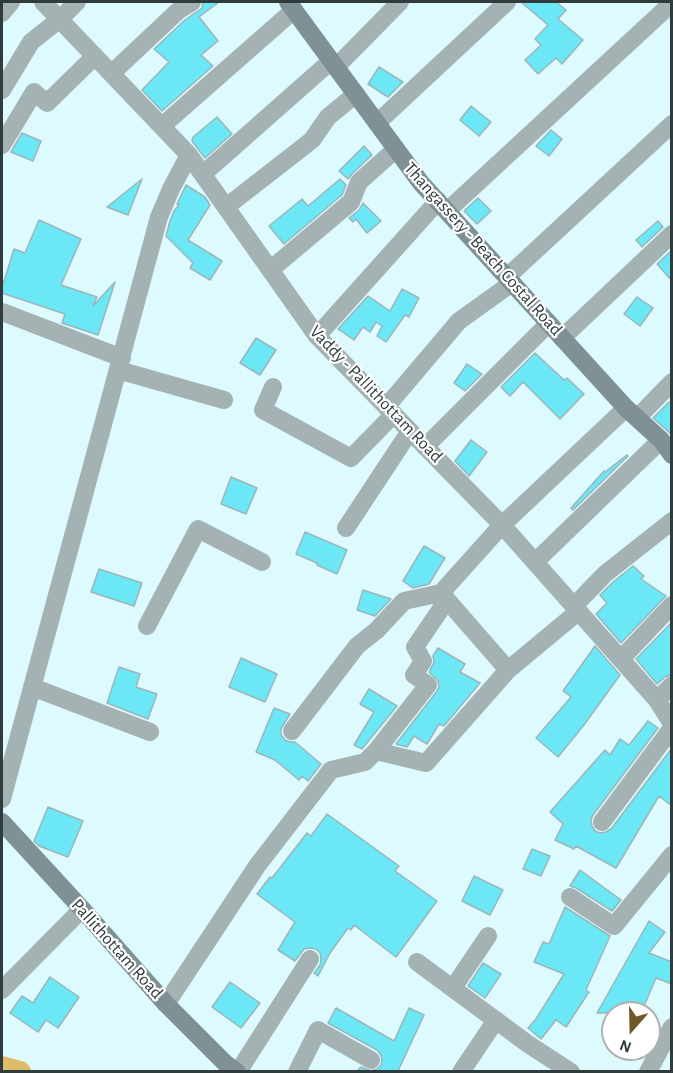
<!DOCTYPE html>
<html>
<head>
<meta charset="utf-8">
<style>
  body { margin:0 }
  #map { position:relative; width:673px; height:1073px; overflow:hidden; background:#ddfbff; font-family:"Alegreya Sans",sans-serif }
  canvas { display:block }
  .frame { position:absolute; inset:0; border:3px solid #303b3d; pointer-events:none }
  .north { position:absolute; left:601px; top:1001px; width:60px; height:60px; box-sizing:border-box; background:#fff; border:2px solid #acb1b1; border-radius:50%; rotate:200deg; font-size:16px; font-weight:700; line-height:24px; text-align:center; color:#303b3d }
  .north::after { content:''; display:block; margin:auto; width:21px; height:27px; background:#6e5928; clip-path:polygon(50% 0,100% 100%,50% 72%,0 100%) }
</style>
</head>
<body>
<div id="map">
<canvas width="673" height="1073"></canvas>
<div class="frame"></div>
<div class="north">N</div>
</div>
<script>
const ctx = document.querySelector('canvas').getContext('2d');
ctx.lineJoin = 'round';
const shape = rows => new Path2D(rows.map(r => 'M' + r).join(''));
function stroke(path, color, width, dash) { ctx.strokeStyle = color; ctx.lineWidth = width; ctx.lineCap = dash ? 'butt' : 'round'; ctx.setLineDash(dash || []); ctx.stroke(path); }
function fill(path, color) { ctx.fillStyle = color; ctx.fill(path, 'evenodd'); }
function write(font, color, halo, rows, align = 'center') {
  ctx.font = font + ' "Alegreya Sans",sans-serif'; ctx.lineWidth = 4.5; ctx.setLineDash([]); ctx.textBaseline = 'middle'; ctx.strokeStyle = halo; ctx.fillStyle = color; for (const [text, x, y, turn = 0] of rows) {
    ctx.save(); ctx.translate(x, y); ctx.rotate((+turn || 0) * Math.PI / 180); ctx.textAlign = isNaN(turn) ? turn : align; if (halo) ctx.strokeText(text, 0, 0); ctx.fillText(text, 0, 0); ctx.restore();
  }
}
stroke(shape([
  [2,1067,20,1072]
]), '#e1bc68', 22);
const building = shape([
  [203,2,219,2,199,17,218,41,201,55,213,66,162,111,142,90,169,62,154,49,186,19,198,11,202,8,203,2],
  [521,2,556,2,566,10,558,19,583,40,562,64,556,58,538,74,525,60,541,45,535,39,548,25,521,2],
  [379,67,403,82,388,97,368,84,379,67],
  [471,106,491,122,479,136,460,120,471,106],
  [217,117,232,134,205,158,192,141,193,137,217,117],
  [551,130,562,139,549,156,536,146,551,130],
  [22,133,41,141,33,161,11,152,22,133],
  [364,146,372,155,352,174,348,179,339,171,364,146],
  [142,179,128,215,107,207,142,179],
  [340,179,346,185,342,195,284,244,269,226,302,199,308,206,340,179],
  [186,185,205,197,210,205,188,240,222,261,210,280,190,268,193,263,166,236,170,221,174,211,179,205,177,204,186,185],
  [478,198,491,211,477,224,464,211,478,198],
  [363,203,381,221,367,233,356,219,353,222,349,218,359,210,363,203],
  [39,220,81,239,61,285,97,297,93,306,115,282,98,335,62,323,65,314,2,293,2,288,14,249,25,253,39,220],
  [658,221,663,227,642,247,636,240,658,221],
  [672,250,672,281,657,264,672,250],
  [402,289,419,298,409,317,405,315,386,342,377,336,382,326,376,322,370,332,363,327,354,340,338,329,368,296,390,311,402,289],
  [637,297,653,308,640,326,624,314,637,297],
  [256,338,276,350,260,375,240,363,256,338],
  [535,353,564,380,567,378,584,394,560,419,523,382,510,396,501,387,535,353],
  [467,364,482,374,465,391,454,383,467,364],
  [669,402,672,404,672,435,653,418,669,402],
  [471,440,487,452,469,476,455,461,471,440],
  [627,455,628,456,573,510,571,508,604,471,605,472,627,455],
  [231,477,257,488,246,514,221,504,231,477],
  [305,532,347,550,337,574,317,565,317,563,296,554,305,532],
  [424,546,445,558,429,584,413,588,403,581,424,546],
  [633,566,644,576,641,579,666,596,621,643,596,614,607,603,600,595,613,582,633,566],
  [99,569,142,583,134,606,91,592,99,569],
  [363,590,391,599,375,616,357,610,363,590],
  [672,622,672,674,665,677,657,684,636,659,672,622],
  [595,646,620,675,584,725,558,757,536,738,571,697,563,691,595,646],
  [438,648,465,664,460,672,480,683,444,726,439,724,427,744,414,736,407,747,396,744,437,691,439,687,438,681,429,672,434,662,433,656,438,648],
  [241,658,277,674,265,702,229,687,241,658],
  [119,667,140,674,136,687,157,694,148,719,107,703,119,667],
  [369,689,397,706,362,749,354,745,374,712,360,704,369,689],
  [274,708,290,714,281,729,281,735,285,740,290,742,295,742,321,764,308,781,302,776,299,780,275,760,256,752,274,708],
  [648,721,658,728,593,815,591,820,592,826,595,831,600,833,606,832,611,829,672,748,672,806,659,796,616,868,576,846,574,849,555,840,563,824,550,812,605,750,610,755,620,739,629,745,648,721],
  [48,807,83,821,68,857,39,846,34,841,48,807],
  [327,814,399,866,395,871,437,901,396,957,354,925,351,930,348,928,330,953,318,976,314,973,320,965,321,959,320,953,316,949,310,948,304,949,295,961,278,950,295,922,257,894,270,877,272,878,307,833,311,836,327,814],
  [532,849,550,856,541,876,523,869,532,849],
  [580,870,621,900,612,911,576,888,570,886,580,870],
  [474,876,503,890,490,915,462,901,474,876],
  [565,907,610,936,586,990,589,992,566,1027,556,1020,541,1039,528,1028,536,1019,564,974,534,962,543,942,549,944,565,907],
  [649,921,665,932,649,953,672,962,672,984,656,978,641,1013,597,1013,649,921],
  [483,963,501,974,485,998,468,986,483,963],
  [50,977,79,997,58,1028,46,1020,38,1032,10,1013,22,996,33,1003,50,977],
  [230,982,260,1003,241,1028,212,1007,230,982],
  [336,1008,394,1041,409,1008,424,1015,398,1071,357,1071,361,1067,371,1071,377,1069,381,1065,382,1060,381,1055,377,1050,328,1023,336,1008]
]);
fill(building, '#6ce7f6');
stroke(building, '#9ab6ba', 1.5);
stroke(shape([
  [43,2,189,155,317,336,502,525,657,700,672,724],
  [2,13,11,2],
  [336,67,400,2],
  [112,73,179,10,192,2],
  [2,90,31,42,60,19,77,2],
  [377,123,507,2],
  [162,126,294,10],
  [2,145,34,92,47,103,95,56],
  [203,174,331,61],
  [226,207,312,140,328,117,356,94],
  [447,211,672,3],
  [270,270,351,202,359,182,396,149],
  [507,277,672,124],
  [2,312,122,358],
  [317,336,438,201],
  [562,338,672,234],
  [118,370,224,400],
  [273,387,263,410,351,458,394,414],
  [386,407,459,321,512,283],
  [637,418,672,382],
  [425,447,549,323],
  [346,528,410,431],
  [535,562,661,440],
  [441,593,502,525,626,408],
  [574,606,605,574,672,521],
  [147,626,198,529,262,562],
  [621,659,672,605],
  [32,687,150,732],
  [657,700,672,685],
  [292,731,357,646,377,630,404,601,441,593,508,670],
  [376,751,428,685,414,675,423,661,415,647,447,600],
  [2,799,159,217,171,189,189,155],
  [602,822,672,728],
  [570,897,614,926,672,855],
  [417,962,528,1044,571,1072],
  [453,988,488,936],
  [2,990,82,909],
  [166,1004,257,866,331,770,365,762,376,751,426,763,508,670,579,611],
  [238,1072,310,959],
  [297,1072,318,1030,371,1060],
  [461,1072,496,1020],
  [648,1072,672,1027]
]), '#a5b2b3', 18);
stroke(shape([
  [288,2,421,183,626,408,661,440,672,455],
  [2,822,82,909,166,1004,226,1064,237,1072]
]), '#7f9194', 18);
write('18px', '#303b3d', '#fff', [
  ["Thangassery - Beach Costal Road",483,249,48],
  ["Vaddy - Pallithottam Road",376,394,46],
  ["Pallithottam Road",117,949,48]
]);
</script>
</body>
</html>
